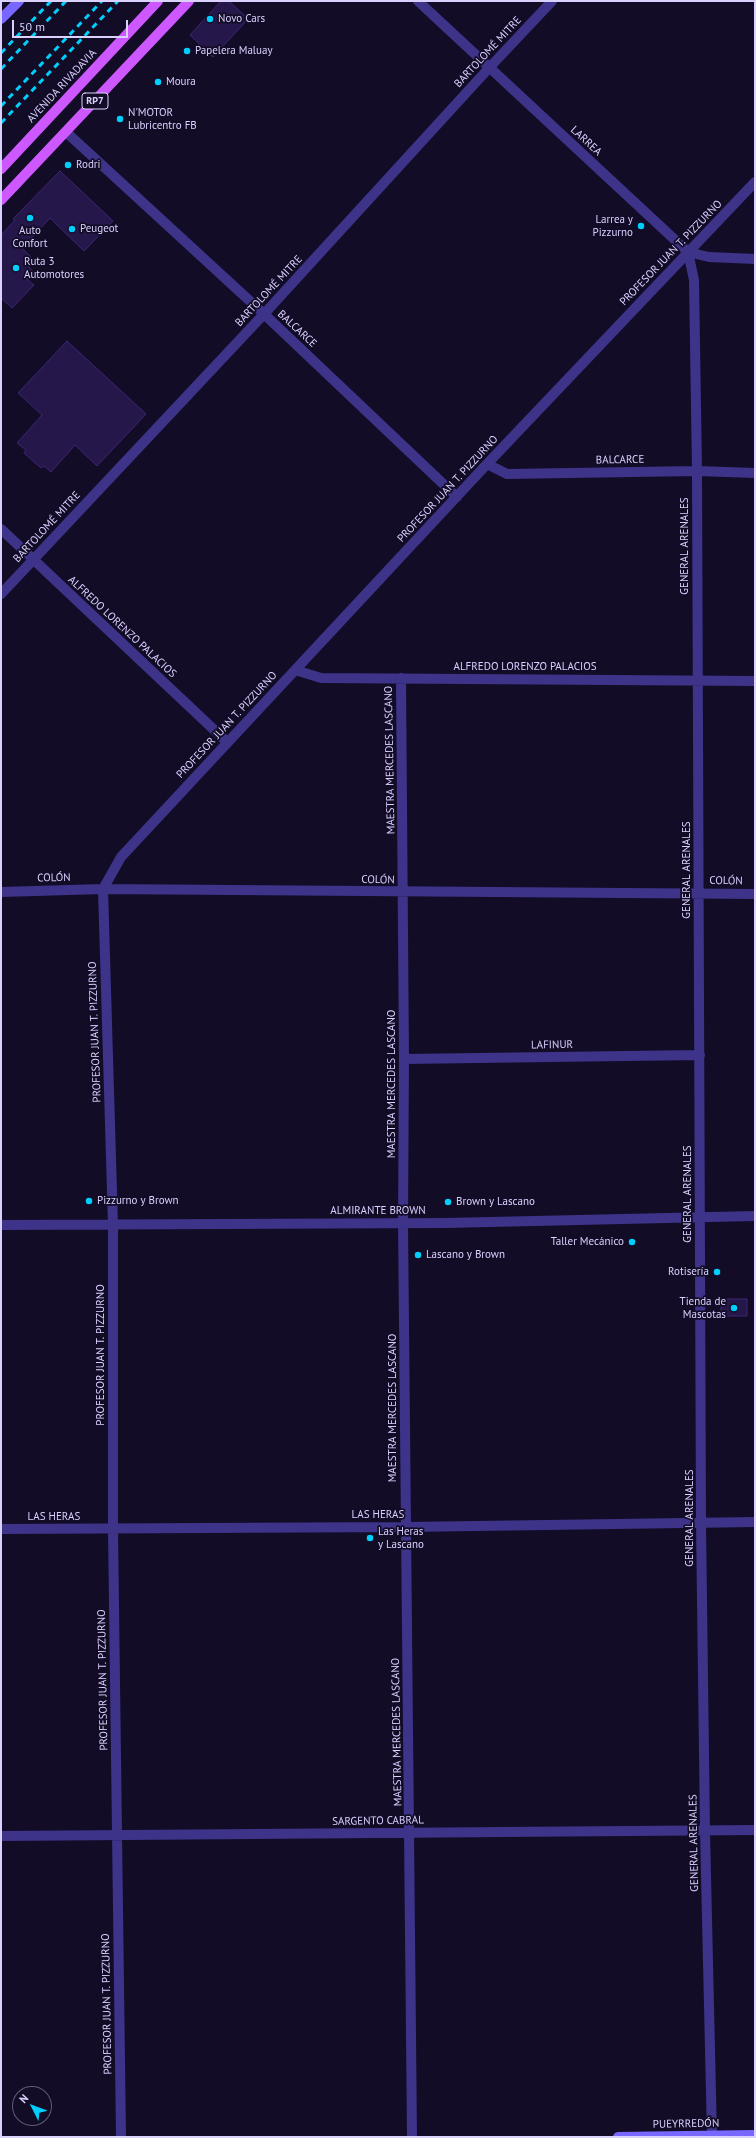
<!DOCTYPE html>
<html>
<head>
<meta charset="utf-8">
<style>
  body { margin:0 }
  #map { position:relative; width:756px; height:2138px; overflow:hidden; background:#130c26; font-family:"PT Sans",sans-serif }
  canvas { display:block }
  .frame { position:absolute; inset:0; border:2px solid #dad1ff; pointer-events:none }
  .north { position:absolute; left:12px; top:2086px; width:40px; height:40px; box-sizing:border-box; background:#130c26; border:1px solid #635b7d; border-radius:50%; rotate:312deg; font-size:11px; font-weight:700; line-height:16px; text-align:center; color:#dad1ff }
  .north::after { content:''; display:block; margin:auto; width:14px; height:18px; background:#00cefc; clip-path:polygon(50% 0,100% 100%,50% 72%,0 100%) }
  .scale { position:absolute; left:12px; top:20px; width:116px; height:18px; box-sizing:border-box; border:2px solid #dad1ff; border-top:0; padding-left:5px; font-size:12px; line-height:14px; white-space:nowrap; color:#dad1ff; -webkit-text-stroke:3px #130c26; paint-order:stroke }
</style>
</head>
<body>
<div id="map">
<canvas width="756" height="2138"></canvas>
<div class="frame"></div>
<div class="north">N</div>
<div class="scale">50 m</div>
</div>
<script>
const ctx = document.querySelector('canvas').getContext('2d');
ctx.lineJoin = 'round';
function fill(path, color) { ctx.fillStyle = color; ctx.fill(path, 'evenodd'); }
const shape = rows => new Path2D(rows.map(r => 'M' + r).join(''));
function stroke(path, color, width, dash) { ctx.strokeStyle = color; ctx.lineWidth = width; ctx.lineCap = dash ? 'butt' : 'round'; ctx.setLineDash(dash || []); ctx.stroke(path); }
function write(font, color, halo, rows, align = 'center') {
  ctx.font = font + ' "PT Sans",sans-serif'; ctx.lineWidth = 3.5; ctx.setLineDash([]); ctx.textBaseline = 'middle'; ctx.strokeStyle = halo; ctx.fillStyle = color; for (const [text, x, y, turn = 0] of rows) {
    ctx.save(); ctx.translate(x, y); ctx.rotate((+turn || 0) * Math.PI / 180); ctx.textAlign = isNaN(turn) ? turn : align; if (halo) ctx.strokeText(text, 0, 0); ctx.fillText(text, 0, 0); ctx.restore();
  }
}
const building = shape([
  [221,1,229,1,248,19,213,57,190,35,221,1],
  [60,171,113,221,84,251,50,218,22,248,32,258,26,264,34,272,27,279,34,285,12,308,1,298,1,235,15,220,13,219,60,171],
  [67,341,146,414,97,466,75,445,51,472,44,466,41,468,24,453,26,450,17,443,42,415,18,393,67,341],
  [721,1299,747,1299,747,1316,721,1316,721,1299]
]);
fill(building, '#251749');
stroke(building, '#3d2677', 1);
stroke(shape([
  [418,1,688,252,709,257,755,259],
  [66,132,264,314,457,497],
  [688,252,694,280,697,471,701,1523,705,1831,712,2137],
  [487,464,507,474,697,471,755,473],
  [1,529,227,742],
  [1,594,264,314,489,68,552,1],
  [295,670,321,678,755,681],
  [401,678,404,1059,403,1223,412,2137],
  [1,892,103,889,755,894],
  [404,1059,700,1055],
  [1,1225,446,1223,755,1216],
  [1,1529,406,1527,755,1522],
  [1,1836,755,1830],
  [121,2137,113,1529,113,1225,103,889,121,857,487,464,755,182]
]), '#3d3389', 10);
stroke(shape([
  [1,19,19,1],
  [618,2137,755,2135]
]), '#7868ff', 10);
stroke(shape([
  [1,169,158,1],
  [1,200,189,1]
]), '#ce58ff', 10);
stroke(shape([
  [1,53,51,1],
  [1,69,66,1],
  [1,106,102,1],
  [1,123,118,1]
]), '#00cefc', 3, [6, 5]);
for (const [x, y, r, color] of [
  [210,19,4,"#00cefc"],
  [187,51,4,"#00cefc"],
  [158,82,4,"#00cefc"],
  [120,119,4,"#00cefc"],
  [68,165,4,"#00cefc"],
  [30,218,4,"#00cefc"],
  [641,226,4,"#00cefc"],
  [72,229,4,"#00cefc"],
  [16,268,4,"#00cefc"],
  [89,1201,4,"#00cefc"],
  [448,1202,4,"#00cefc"],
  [632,1242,4,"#00cefc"],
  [418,1255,4,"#00cefc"],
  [717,1272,4,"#00cefc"],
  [734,1308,4,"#00cefc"],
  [370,1538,4,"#00cefc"]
]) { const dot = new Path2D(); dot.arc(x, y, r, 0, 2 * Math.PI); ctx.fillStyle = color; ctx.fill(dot); stroke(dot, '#130c26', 1.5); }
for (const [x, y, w] of [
  [95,101,26]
]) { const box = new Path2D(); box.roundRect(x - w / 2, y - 8, w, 16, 3); ctx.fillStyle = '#130c26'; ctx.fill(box); stroke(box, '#dad1ff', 1); }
write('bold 10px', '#dad1ff', null, [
  ["RP7",95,101]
]);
write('11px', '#dad1ff', '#130c26', [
  ["Novo Cars",218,19],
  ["Papelera Maluay",195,51],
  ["Moura",166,82],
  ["N'MOTOR",128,113],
  ["Lubricentro FB",128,126],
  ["Rodri",76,165],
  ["Larrea y",633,220,"right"],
  ["Pizzurno",633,233,"right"],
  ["Peugeot",80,229],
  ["Auto",30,231,"center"],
  ["Confort",30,244,"center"],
  ["Ruta 3",24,262],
  ["Automotores",24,275],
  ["Pizzurno y Brown",97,1201],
  ["Brown y Lascano",456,1202],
  ["Taller Mecánico",624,1242,"right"],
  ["Lascano y Brown",426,1255],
  ["Rotisería",709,1272,"right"],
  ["Tienda de",726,1302,"right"],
  ["Mascotas",726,1315,"right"],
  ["Las Heras",378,1532],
  ["y Lascano",378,1545]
], 'left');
write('11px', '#dad1ff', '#130c26', [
  ["BARTOLOMÉ MITRE",488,52,-47],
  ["AVENIDA RIVADAVIA",62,86,-47],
  ["LARREA",586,141,43],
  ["PROFESOR JUAN T. PIZZURNO",671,253,-46],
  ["BARTOLOMÉ MITRE",269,291,-47],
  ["BALCARCE",297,329,43],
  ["BALCARCE",620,460,-1],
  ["PROFESOR JUAN T. PIZZURNO",448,489,-47],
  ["BARTOLOMÉ MITRE",47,527,-47],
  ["GENERAL ARENALES",685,546,-90],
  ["ALFREDO LORENZO PALACIOS",122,627,43],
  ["ALFREDO LORENZO PALACIOS",525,667],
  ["PROFESOR JUAN T. PIZZURNO",227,725,-47],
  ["MAESTRA MERCEDES LASCANO",390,760,-91],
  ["GENERAL ARENALES",687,870,-90],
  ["COLÓN",54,878,-1],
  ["COLÓN",378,880,1],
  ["COLÓN",726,881,1],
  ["PROFESOR JUAN T. PIZZURNO",95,1032,-92],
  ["LAFINUR",552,1045,-1],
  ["MAESTRA MERCEDES LASCANO",392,1084,-90],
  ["GENERAL ARENALES",688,1194,-90],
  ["ALMIRANTE BROWN",378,1211],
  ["PROFESOR JUAN T. PIZZURNO",101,1355,-90],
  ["MAESTRA MERCEDES LASCANO",393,1408,-90],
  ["LAS HERAS",378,1515],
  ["LAS HERAS",54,1517],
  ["GENERAL ARENALES",690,1518,-90],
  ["PROFESOR JUAN T. PIZZURNO",103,1680,-91],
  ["MAESTRA MERCEDES LASCANO",397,1732,-91],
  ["SARGENTO CABRAL",378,1821,-1],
  ["GENERAL ARENALES",694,1843,-91],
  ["PROFESOR JUAN T. PIZZURNO",107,2004,-91],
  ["PUEYRREDÓN",686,2124,-1]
]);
</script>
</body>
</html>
